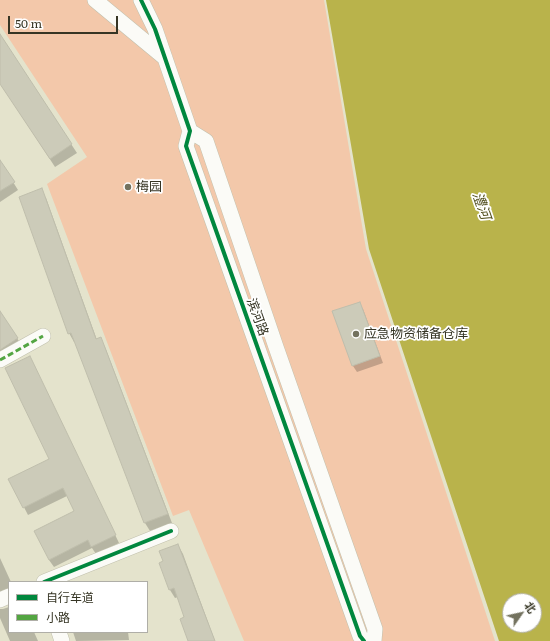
<!DOCTYPE html>
<html>
<head>
<meta charset="utf-8">
<style>
  body { margin:0 }
  #map { position:relative; width:550px; height:641px; overflow:hidden; background:#e4e3cc; font-family:Literata,"Noto Sans SC",serif }
  canvas { display:block }
  .legend { position:absolute; left:8px; top:581px; width:140px; height:52px; box-sizing:border-box; background:#fff; border:1px solid #afaea7; margin:0; padding:5px 7px; list-style:none; font-size:12px; color:#363524 }
  .legend li { display:flex; align-items:center; gap:8px; height:20px }
  .legend b { width:20px; border:1px solid #afaea7 }
  .north { position:absolute; left:502px; top:593px; width:40px; height:40px; box-sizing:border-box; background:#fff; border:1px solid #afaea7; border-radius:50%; rotate:56deg; font-size:11px; font-weight:700; line-height:16px; text-align:center; color:#363524 }
  .north::after { content:''; display:block; margin:auto; width:14px; height:18px; background:#73725f; clip-path:polygon(50% 0,100% 100%,50% 72%,0 100%) }
  .scale { position:absolute; left:8px; top:16px; width:110px; height:18px; box-sizing:border-box; border:2px solid #363524; border-top:0; padding-left:5px; font-size:12px; line-height:14px; white-space:nowrap; color:#363524; -webkit-text-stroke:3px #fff; paint-order:stroke }
</style>
</head>
<body>
<div id="map">
<canvas width="550" height="641"></canvas>
<ul class="legend">
<li><b style="height:5px;background:#00873e"></b>自行车道</li>
<li><b style="height:5px;background:#53a542"></b>小路</li>
</ul>
<div class="north">北</div>
<div class="scale">50 m</div>
</div>
<script>
const ctx = document.querySelector('canvas').getContext('2d');
ctx.lineJoin = 'round';
function fill(path, color) { ctx.fillStyle = color; ctx.fill(path, 'evenodd'); }
const shape = rows => new Path2D(rows.map(r => 'M' + r).join(''));
function stroke(path, color, width, dash) { ctx.strokeStyle = color; ctx.lineWidth = width; ctx.lineCap = dash ? 'butt' : 'round'; ctx.setLineDash(dash || []); ctx.stroke(path); }
function write(font, color, halo, rows, align = 'center') {
  ctx.font = font + ' Literata,"Noto Sans SC",serif'; ctx.lineWidth = 3.5; ctx.setLineDash([]); ctx.textBaseline = 'middle'; ctx.strokeStyle = halo; ctx.fillStyle = color; for (const [text, x, y, turn = 0] of rows) {
    ctx.save(); ctx.translate(x, y); ctx.rotate((+turn || 0) * Math.PI / 180); ctx.textAlign = isNaN(turn) ? turn : align; if (halo) ctx.strokeText(text, 0, 0); ctx.fillText(text, 0, 0); ctx.restore();
  }
}
fill(shape([
  [0,0,324,0,366,249,495,641,244,641,189,510,173,516,47,184,87,157,0,25]
]), '#f3c8aa');
fill(shape([
  [326,0,550,0,550,641,499,641,369,249],
  [510,601,534,601,534,625,510,625]
]), '#b9b34b');
fill(shape([
  [0,36,77,153,55,167,0,83],
  [0,161,18,190,0,202],
  [41,190,46,198,97,340,100,339,105,347,172,523,150,531,145,523,76,341,74,342,69,333],
  [359,303,363,309,383,363,357,372,353,366,334,312],
  [0,313,17,338,22,347,0,353],
  [30,357,119,543,96,554,92,548,54,567,49,560,75,512,67,496,28,515,10,480,50,459],
  [178,545,183,554,215,641,189,641,186,617,178,597,175,598,170,590,160,564,164,562],
  [0,558,11,582,9,582,9,592,0,595],
  [9,607,9,632,34,632,38,641,10,641,0,618,0,609,3,609],
  [73,632,128,632,129,640,76,641]
]), '#0003');
const building = shape([
  [0,34,72,144,50,159,0,84,0,34],
  [0,160,15,182,0,191,0,160],
  [42,188,96,339,101,337,168,514,144,523,71,333,68,334,19,197,42,188],
  [360,302,380,356,352,366,332,311,360,302],
  [0,311,18,338,0,350,0,311],
  [30,356,116,535,91,547,88,540,49,560,34,531,74,511,63,488,23,508,8,479,49,459,5,368,30,356],
  [178,544,215,641,188,641,180,619,184,617,174,588,169,590,159,563,163,561,159,551,178,544]
]);
fill(building, '#cccbb9');
stroke(building, '#bfbeac', 1);
const minor = shape([
  [95,0,165,58],
  [141,0,155,29,190,131,186,146,360,636,364,641],
  [190,131,206,141,276,347,375,629,374,641],
  [0,360,43,336],
  [44,582,171,531],
  [0,600,9,596],
  [59,632,62,641]
]);
stroke(minor, '#c1c0ad', 16);
stroke(minor, '#fbfbf7', 15);
stroke(shape([
  [0,360,43,336]
]), '#53a542', 3, [6, 3]);
stroke(shape([
  [141,0,155,29,190,131,186,146,360,636,364,641],
  [44,582,171,531]
]), '#00873e', 4);
for (const [x, y, r, color] of [
  [128,187,4,"#73725f"],
  [356,334,4,"#73725f"]
]) { const dot = new Path2D(); dot.arc(x, y, r, 0, 2 * Math.PI); ctx.fillStyle = color; ctx.fill(dot); stroke(dot, '#fff', 1.5); }
write('13px', '#363524', '#fff', [
  ["梅园",136,187],
  ["应急物资储备仓库",364,334]
], 'left');
write('13px', '#363524', '#fff', [
  ["滨河路",257,317,70]
]);
write('italic 14px', '#524f1e', '#fff', [
  ["澧河",481,206,71]
]);
</script>
</body>
</html>
